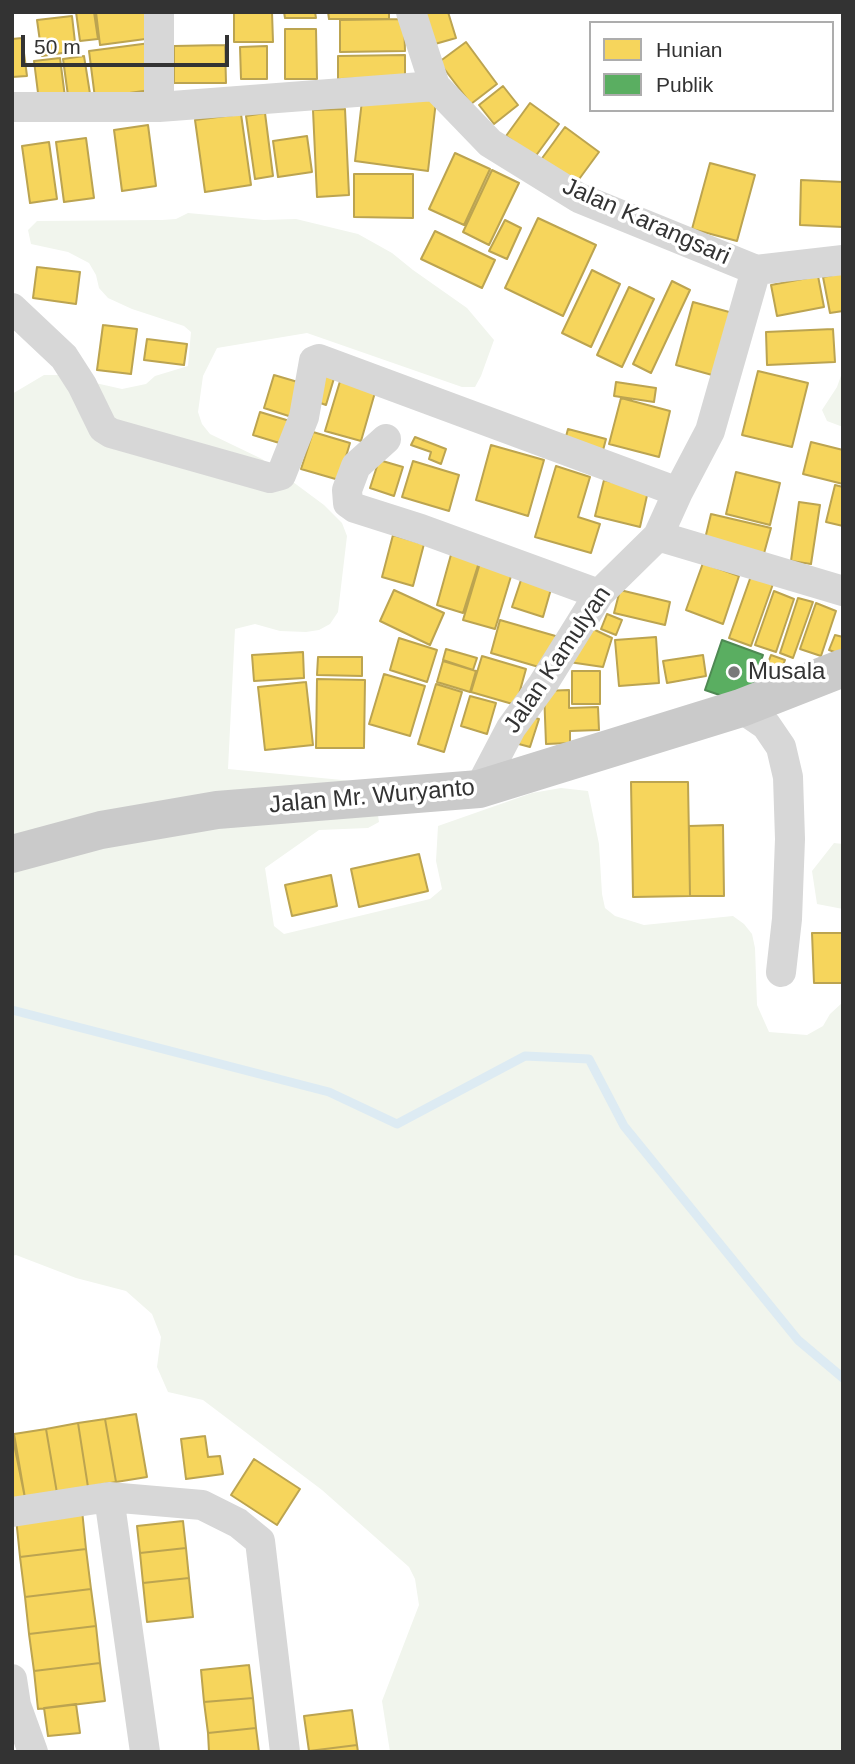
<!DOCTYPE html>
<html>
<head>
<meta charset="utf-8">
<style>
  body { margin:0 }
  #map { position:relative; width:855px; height:1764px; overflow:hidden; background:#fff; font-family:Helvetica,sans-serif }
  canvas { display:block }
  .frame { position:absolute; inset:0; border:14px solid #333; pointer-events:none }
  .legend { position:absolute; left:589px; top:21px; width:245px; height:91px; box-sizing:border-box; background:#fff; border:2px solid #adadad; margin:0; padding:9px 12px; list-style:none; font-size:21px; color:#333 }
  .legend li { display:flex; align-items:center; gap:14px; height:35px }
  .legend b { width:35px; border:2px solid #adadad }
  .scale { position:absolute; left:21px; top:35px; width:208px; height:32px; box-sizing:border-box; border:4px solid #333; border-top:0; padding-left:9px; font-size:21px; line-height:24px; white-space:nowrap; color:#333; -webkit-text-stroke:5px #fff; paint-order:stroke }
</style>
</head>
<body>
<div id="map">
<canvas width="855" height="1764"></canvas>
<div class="frame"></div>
<ul class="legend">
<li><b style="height:19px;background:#f6d55c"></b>Hunian</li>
<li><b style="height:19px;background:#5aae61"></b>Publik</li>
</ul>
<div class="scale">50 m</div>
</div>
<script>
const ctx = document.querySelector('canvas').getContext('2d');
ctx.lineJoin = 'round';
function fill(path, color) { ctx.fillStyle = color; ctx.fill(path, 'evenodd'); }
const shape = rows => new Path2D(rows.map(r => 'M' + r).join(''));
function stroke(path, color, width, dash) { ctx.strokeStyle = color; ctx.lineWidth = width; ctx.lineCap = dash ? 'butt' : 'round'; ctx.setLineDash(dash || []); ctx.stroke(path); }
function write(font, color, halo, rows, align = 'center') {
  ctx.font = font + ' Helvetica,sans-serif'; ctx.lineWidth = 7; ctx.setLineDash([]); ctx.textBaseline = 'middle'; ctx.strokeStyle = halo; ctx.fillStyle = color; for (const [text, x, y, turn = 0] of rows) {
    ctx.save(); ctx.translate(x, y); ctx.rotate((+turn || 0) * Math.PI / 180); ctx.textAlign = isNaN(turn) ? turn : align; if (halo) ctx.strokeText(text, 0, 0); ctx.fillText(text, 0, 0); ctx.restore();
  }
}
fill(shape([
  [188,213,264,220,296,219,358,234,392,253,413,270,467,308,494,340,481,376,475,387,462,387,307,333,217,348,203,376,198,412,202,424,210,434,262,459,324,505,342,523,347,536,338,612,330,624,319,630,306,632,280,631,255,624,235,629,228,769,373,783,379,822,368,828,319,830,265,868,274,926,284,934,430,899,442,889,436,861,438,826,532,793,561,788,588,791,599,844,602,894,605,908,615,916,644,925,733,916,744,924,752,934,755,948,757,1005,769,1032,807,1035,823,1026,830,1014,843,1002,843,1752,390,1752,382,1701,419,1605,415,1579,409,1567,322,1490,203,1400,168,1392,157,1367,161,1337,152,1314,126,1291,76,1278,16,1255,12,1256,12,394,44,375,60,375,122,389,146,384,155,376,188,366,191,332,184,326,132,309,108,298,99,288,96,275,89,263,68,252,31,244,28,230,37,221,162,220,176,219],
  [843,370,843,427,827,421,822,410,837,387],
  [834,843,843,844,843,909,817,904,812,871]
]), '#f1f5ed');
const homes = shape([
  [76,12,94,12,98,39,80,41,76,12],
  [96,12,152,12,153,38,100,45,96,12],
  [234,12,272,12,273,42,234,42,234,12],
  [284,12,315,12,316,18,285,18,284,12],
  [328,12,389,12,389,19,329,19,328,12],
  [425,12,448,12,456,38,435,44,425,12],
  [72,16,76,51,42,56,37,20,72,16],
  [404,19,405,51,340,52,340,20,404,19],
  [285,29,316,29,317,79,285,79,285,29],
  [22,38,27,76,12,77,12,39,22,38],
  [466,42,497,84,471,104,439,62,466,42],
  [150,43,157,89,95,98,89,51,150,43],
  [225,45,226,83,174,83,174,46,225,45],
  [267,46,267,79,241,79,240,47,267,46],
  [405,55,405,78,338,79,338,56,405,55],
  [84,56,91,100,69,103,63,59,84,56],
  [60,58,65,97,39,101,34,61,60,58],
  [503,86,518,105,494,124,479,105,503,86],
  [363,92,436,101,428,171,355,161,363,92],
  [530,103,559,124,535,157,506,136,530,103],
  [345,109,349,195,317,197,313,110,345,109],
  [265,113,273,176,255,179,246,116,265,113],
  [241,114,251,185,205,192,195,120,241,114],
  [148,125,156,186,122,191,114,130,148,125],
  [565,127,599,152,574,186,540,161,565,127],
  [307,136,312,172,278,177,273,141,307,136],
  [86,138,94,198,64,202,56,142,86,138],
  [49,142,57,199,30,203,22,146,49,142],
  [455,153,490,169,464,225,429,209,455,153],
  [710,163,755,175,737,241,692,229,710,163],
  [492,170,519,183,489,245,463,232,492,170],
  [354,174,413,174,413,218,354,217,354,174],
  [801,180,843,182,843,227,800,225,801,180],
  [538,218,596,245,563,316,505,288,538,218],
  [505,220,521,228,507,259,489,251,505,220],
  [435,231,495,260,482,288,421,259,435,231],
  [37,267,80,272,76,304,33,298,37,267],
  [592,270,620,284,591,347,562,333,592,270],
  [843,273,843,311,830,313,823,277,843,273],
  [818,276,824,307,777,316,771,285,818,276],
  [672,281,690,290,651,373,633,364,672,281],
  [629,287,654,299,622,367,597,355,629,287],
  [693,302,740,315,723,378,676,365,693,302],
  [103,325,137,329,131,374,97,370,103,325],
  [833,329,835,362,767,365,766,332,833,329],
  [147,339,187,344,184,365,144,360,147,339],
  [320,371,335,375,326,405,312,400,320,371],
  [758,371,808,383,792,447,742,435,758,371],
  [274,375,308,385,298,419,264,408,274,375],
  [341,378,376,389,361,441,325,431,341,378],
  [616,382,656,388,654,402,614,396,616,382],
  [621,398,670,411,659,457,609,444,621,398],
  [260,412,293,422,286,445,253,435,260,412],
  [568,429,606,439,602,454,564,444,568,429],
  [313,432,350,443,339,480,301,469,313,432],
  [415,437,446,449,441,464,429,459,431,452,411,445,415,437],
  [811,442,843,450,843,484,803,474,811,442],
  [491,445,544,460,528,516,476,500,491,445],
  [379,460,403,467,394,496,370,488,379,460],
  [413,461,459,475,449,511,402,497,413,461],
  [556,466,590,477,578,517,600,524,591,553,535,537,556,466],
  [736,472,780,483,770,525,726,514,736,472],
  [604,480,648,491,640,527,595,516,604,480],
  [835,485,843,487,843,526,826,522,835,485],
  [799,502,820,505,811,564,791,561,799,502],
  [711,514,771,528,763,557,704,543,711,514],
  [393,535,424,544,413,586,382,577,393,535],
  [452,551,480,559,463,613,437,605,452,551],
  [480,563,512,573,495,629,463,620,480,563],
  [703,563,739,576,723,624,686,610,703,563],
  [751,576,773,584,751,646,729,638,751,576],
  [521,580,551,589,543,617,512,607,521,580],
  [394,590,444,613,430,645,380,621,394,590],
  [620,590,670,602,665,625,614,613,620,590],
  [774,591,794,599,776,652,755,645,774,591],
  [798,598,813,602,793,658,780,653,798,598],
  [816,603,836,611,821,656,800,649,816,603],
  [607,614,622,620,616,635,601,629,607,614],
  [500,620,559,637,549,670,491,653,500,620],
  [593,629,612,638,603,667,569,662,593,629],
  [835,635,843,637,843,655,829,650,835,635],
  [656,637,659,683,619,686,615,640,656,637],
  [399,638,437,650,427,682,390,670,399,638],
  [446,649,477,658,473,670,443,660,446,649],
  [303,652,304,678,254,681,252,655,303,652],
  [703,655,706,676,667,683,663,661,703,655],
  [771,655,785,660,773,692,759,687,771,655],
  [482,656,526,669,516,705,471,692,482,656],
  [318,657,362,657,362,676,317,675,318,657],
  [443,661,476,671,470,692,437,682,443,661],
  [572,671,600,671,600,704,572,704,572,671],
  [384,674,425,686,410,736,369,724,384,674],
  [317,679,365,680,364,748,316,748,317,679],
  [306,682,313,745,265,750,258,687,306,682],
  [436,684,462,692,444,752,418,744,436,684],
  [569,690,569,708,598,707,599,730,570,731,570,743,546,744,544,691,569,690],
  [470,696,496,703,487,734,461,726,470,696],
  [523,715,539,719,530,747,515,743,523,715],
  [631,782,688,782,690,896,633,897,631,782],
  [723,825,724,896,690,896,689,826,723,825],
  [419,854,428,891,359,907,351,869,419,854],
  [331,875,337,906,292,916,285,885,331,875],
  [812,933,843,933,843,983,814,983,812,933],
  [136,1414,147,1477,116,1482,105,1419,136,1414],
  [105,1419,116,1482,88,1487,78,1423,105,1419],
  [78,1423,88,1487,57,1493,46,1429,78,1423],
  [46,1429,57,1493,25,1498,14,1434,46,1429],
  [12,1434,25,1498,12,1500,12,1434],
  [205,1436,208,1457,220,1456,223,1474,186,1479,181,1439,205,1436],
  [254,1459,300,1489,277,1525,231,1495,254,1459],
  [82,1510,86,1549,20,1557,16,1518,82,1510],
  [183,1521,186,1548,140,1553,137,1526,183,1521],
  [186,1548,189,1578,143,1583,140,1553,186,1548],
  [86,1549,91,1589,25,1597,20,1557,86,1549],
  [189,1578,193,1617,147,1622,143,1583,189,1578],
  [91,1589,96,1626,29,1634,25,1597,91,1589],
  [96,1626,100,1663,34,1671,29,1634,96,1626],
  [100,1663,105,1701,38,1709,34,1671,100,1663],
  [249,1665,253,1698,204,1702,201,1670,249,1665],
  [253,1698,256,1728,208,1733,204,1702,253,1698],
  [76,1704,80,1733,48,1736,44,1708,76,1704],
  [352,1710,357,1745,309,1751,304,1716,352,1710],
  [256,1728,259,1752,209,1752,208,1733,256,1728],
  [357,1745,358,1752,309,1752,309,1751,357,1745]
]);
fill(homes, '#f6d55c');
stroke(homes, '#bca450', 2);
const public = shape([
  [722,640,763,655,746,704,705,690,722,640]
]);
fill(public, '#5aae61');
stroke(public, '#4e8953', 2);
stroke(shape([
  [12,1010,329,1092,397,1124,525,1056,589,1059,624,1126,798,1340,843,1378]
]), '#ddebf3', 9);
stroke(shape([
  [411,12,435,86,490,143,579,198,756,270,843,260],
  [12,107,159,107,435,86],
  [159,107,159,12],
  [12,308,64,357,82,385,103,428,111,433,270,478,281,475,304,417,314,361,319,359,678,492],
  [386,439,356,466,347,490,348,503,355,508,421,529,599,594],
  [658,536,843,591],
  [741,708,766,725,781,747,788,777,790,839,787,919,781,972],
  [479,789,511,728,543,684,599,594,658,536,678,492,710,431,756,270],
  [109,1497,145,1752],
  [12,1512,109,1497,202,1505,238,1523,260,1541,285,1752],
  [12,1679,16,1705,33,1752]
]), '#d7d7d7', 30);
stroke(shape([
  [12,854,101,830,217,810,479,789,741,708,843,668]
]), '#cacaca', 38);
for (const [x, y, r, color] of [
  [734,672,7,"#7a7a7a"]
]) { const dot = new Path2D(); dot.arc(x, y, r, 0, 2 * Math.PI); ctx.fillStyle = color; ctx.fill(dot); stroke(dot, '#fff', 2.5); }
write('24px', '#333', '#fff', [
  ["Jalan Karangsari",646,222,24],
  ["Jalan Kamulyan",558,660,-56],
  ["Jalan Mr. Wuryanto",372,797,-5]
]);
write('24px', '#333', '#fff', [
  ["Musala",748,672]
], 'left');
</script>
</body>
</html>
